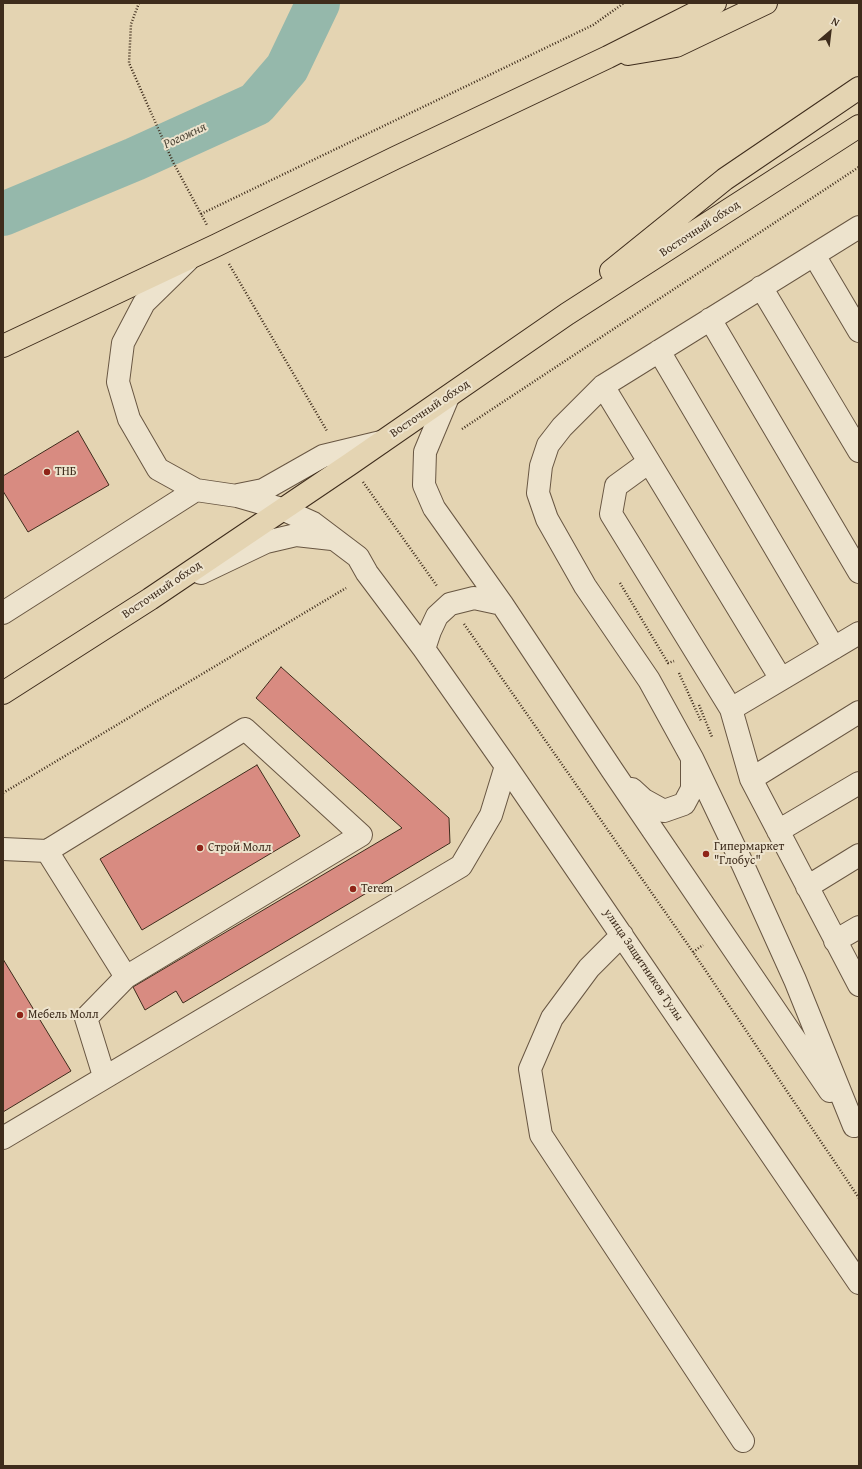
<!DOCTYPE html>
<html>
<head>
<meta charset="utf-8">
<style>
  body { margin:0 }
  #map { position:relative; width:862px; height:1469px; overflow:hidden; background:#e4d4b2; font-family:"Gentium Book Plus",serif }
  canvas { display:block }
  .frame { position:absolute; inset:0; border:4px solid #3e2c1c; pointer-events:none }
  .north { position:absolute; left:810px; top:12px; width:40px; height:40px; -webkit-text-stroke:3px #ede3cd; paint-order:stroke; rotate:28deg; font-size:11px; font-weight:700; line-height:16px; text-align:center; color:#3e2c1c }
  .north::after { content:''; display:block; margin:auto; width:14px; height:18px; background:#3e2c1c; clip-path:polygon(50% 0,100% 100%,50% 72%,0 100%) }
</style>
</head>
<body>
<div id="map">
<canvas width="862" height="1469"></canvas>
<div class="frame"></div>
<div class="north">N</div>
</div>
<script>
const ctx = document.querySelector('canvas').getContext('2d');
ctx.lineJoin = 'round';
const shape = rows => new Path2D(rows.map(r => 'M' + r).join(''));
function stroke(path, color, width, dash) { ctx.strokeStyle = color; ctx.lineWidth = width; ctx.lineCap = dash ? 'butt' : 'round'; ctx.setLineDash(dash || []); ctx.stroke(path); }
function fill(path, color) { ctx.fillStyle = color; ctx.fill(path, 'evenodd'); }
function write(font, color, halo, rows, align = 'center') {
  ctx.font = font + ' "Gentium Book Plus",serif'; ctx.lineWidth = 4; ctx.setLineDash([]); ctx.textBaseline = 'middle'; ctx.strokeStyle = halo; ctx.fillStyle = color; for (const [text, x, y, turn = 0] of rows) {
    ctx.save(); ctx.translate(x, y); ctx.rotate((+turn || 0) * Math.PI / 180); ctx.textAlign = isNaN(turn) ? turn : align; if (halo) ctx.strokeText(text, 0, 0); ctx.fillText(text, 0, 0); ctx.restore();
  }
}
stroke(shape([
  [3,214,135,159,256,104,287,68,318,3]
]), '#95b8ab', 44);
const building = shape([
  [78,431,109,485,28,532,3,491,3,476,78,431],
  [281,667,449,818,450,843,183,1003,176,991,145,1010,133,987,402,828,256,698,281,667],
  [257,765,300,836,142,930,100,859,257,765],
  [3,959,71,1071,3,1112,3,959]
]);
fill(building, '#d88b81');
stroke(building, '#3e2c1c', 1);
const minor = shape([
  [814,255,859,331],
  [187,261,144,303,123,343,118,382,129,419,158,469,196,490,237,496,282,509,313,523,358,557,367,573,424,649,506,766,859,1283],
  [761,287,859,451],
  [710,319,859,572],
  [659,351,834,648],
  [603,386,781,679],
  [448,397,425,452,424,485,434,508,502,604,612,770,830,1091],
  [649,462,616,486,611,514,731,709,751,779,859,985],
  [238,495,263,490,323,456,381,442],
  [201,573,266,542,296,535,332,539],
  [3,613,196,490],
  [424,649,430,631,437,616,450,604,474,598,502,604],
  [731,709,859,633],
  [751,779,859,712],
  [632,789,644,800,664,811,684,804,692,789,692,761],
  [778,831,859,783],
  [3,849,47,851,245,729,361,835,126,977,47,851],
  [807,887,859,855],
  [622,935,589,968,552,1018,530,1069,541,1135,743,1441],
  [835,941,859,927],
  [104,1076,86,1018,126,977],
  [854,1126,795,980,743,865,692,758,649,680,585,586,547,519,538,493,541,466,548,445,562,427,603,386,859,227],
  [3,1138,461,866,491,815,506,766]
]);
const major = shape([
  [628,54,676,46,766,3],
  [611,271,725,179,859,88],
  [3,346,217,245,395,158,608,57,715,3],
  [3,693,150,599,350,464,567,314,859,126]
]);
stroke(minor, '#685642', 24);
stroke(major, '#3e2c1c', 24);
stroke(shape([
  [139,3,131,24,129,63,173,162,207,225],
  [201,214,593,25,624,3],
  [229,264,327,431],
  [462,429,859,167],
  [363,482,437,586],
  [620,583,668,663,674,661],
  [464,624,693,952,859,1198],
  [679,673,701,721],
  [699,705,712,737],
  [3,793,346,588],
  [693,952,703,945]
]), '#3e2c1c', 2.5, [1, 2]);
stroke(minor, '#ede3cd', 22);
stroke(major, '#e4d4b2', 22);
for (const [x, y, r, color] of [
  [47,472,4,"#8f2418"],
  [200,848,4,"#8f2418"],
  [706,854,4,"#8f2418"],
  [353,889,4,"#8f2418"],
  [20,1015,4,"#8f2418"]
]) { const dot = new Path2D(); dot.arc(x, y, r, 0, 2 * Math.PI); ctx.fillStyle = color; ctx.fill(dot); stroke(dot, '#ede3cd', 1.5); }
write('12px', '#3e2c1c', '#ede3cd', [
  ["Восточный обход",700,229,-33],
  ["Восточный обход",430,409,-34],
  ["Восточный обход",162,590,-34],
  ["улица Защитников Тулы",643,965,56]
]);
write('12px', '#3e2c1c', '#ede3cd', [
  ["ТНБ",55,472],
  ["Гипермаркет",714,847],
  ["\"Глобус\"",714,861],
  ["Строй Молл",208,848],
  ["Terem",361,889],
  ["Мебель Молл",28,1015]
], 'left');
write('italic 13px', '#4f4839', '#ede3cd', [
  ["Рогожня",185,136,-25]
]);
</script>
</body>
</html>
